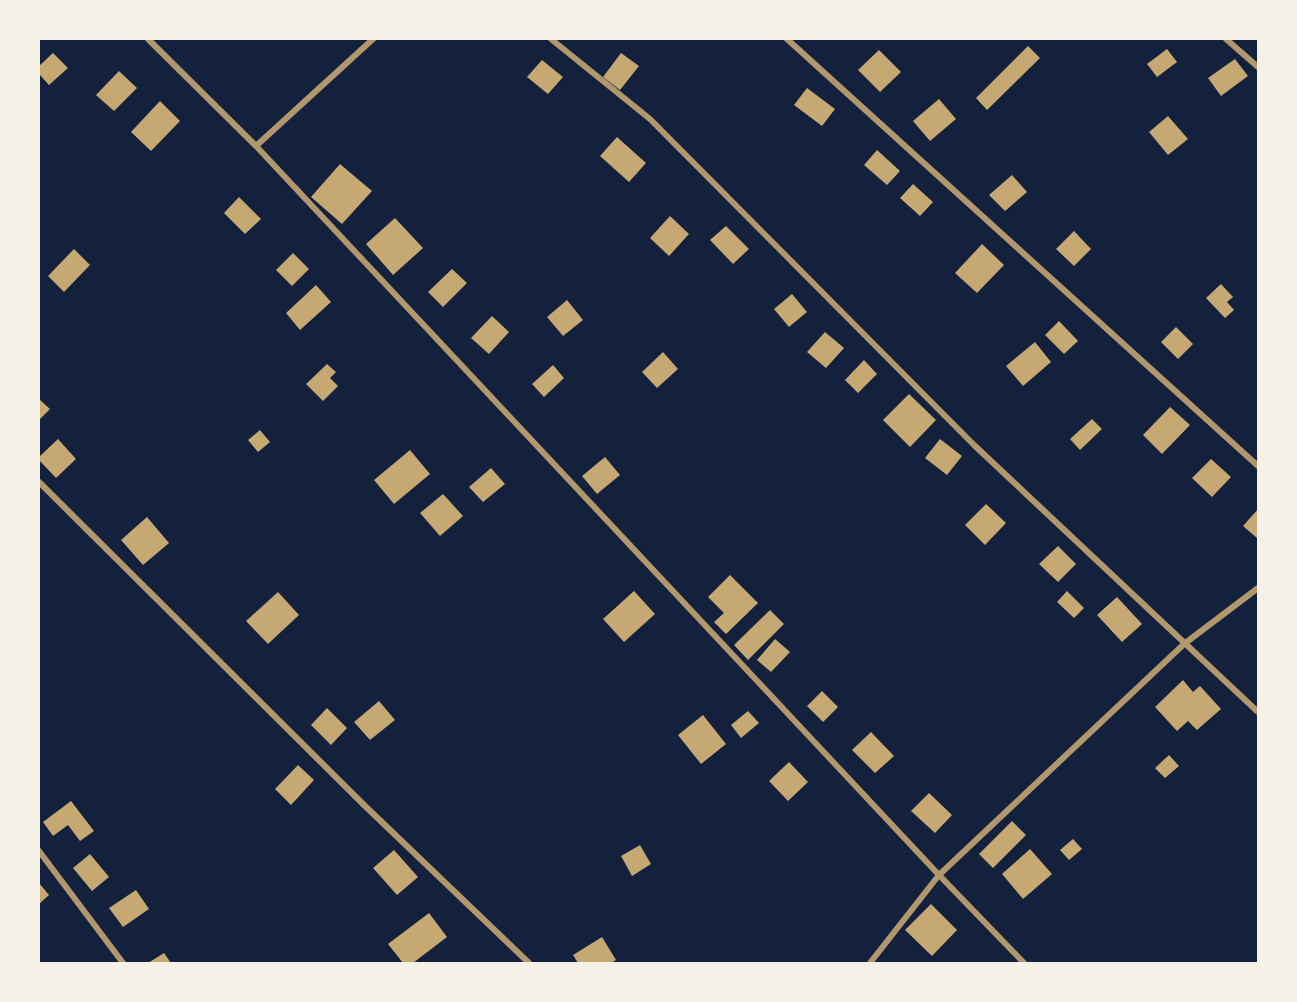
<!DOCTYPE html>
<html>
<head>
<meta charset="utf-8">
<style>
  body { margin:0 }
  #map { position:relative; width:1297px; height:1002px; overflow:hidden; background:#14213d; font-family:Arial,sans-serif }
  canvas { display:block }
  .frame { position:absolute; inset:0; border:40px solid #f6f1e7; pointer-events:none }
</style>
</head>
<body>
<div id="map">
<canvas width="1297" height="1002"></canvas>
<div class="frame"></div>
</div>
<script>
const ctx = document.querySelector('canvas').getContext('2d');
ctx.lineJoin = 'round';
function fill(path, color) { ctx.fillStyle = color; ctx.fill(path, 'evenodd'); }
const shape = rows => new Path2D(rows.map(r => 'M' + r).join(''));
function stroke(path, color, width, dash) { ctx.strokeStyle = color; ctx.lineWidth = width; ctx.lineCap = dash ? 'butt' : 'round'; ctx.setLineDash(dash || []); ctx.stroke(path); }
fill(shape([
  [1028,46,1040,58,987,110,976,98],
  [1167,49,1177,62,1157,77,1147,64],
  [879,50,901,72,880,92,858,70],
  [53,53,68,68,49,85,39,74,39,66],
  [621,53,639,66,620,90,603,77],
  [1235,59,1248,76,1221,96,1208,78],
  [542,60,563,77,548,94,527,77],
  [119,71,137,88,114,111,96,95],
  [807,88,835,109,822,126,794,105],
  [939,99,956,119,930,141,913,121],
  [160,101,180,121,151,151,131,132],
  [1168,116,1188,139,1168,155,1149,132],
  [617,137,646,163,629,182,600,156],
  [877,150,900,171,887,185,864,165],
  [340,164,372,191,342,224,311,197],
  [1012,175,1027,192,1005,211,989,195],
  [913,184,933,202,920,216,900,198],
  [239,197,261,219,245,234,224,213],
  [670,216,689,234,669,256,650,238],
  [395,218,423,248,393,275,366,244],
  [726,226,749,249,733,264,710,240],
  [1074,231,1091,249,1074,266,1056,249],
  [982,244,1004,265,977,293,955,273],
  [74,249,90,265,64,292,48,276],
  [293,253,309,269,292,286,276,270],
  [452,269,467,283,443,307,428,292],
  [1221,284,1233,297,1227,302,1234,310,1225,318,1206,298],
  [316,285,331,302,300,330,286,313],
  [792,294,807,312,789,327,774,309],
  [567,300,583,320,563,336,547,317],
  [492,316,509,332,489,354,471,338],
  [1059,321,1078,341,1064,354,1045,335],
  [1176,327,1193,344,1178,359,1161,342],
  [825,332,844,348,826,368,807,352],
  [1035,342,1051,362,1023,386,1006,366],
  [663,352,678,369,657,388,642,372],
  [864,360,877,374,858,393,845,380],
  [327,364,336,372,330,378,338,386,323,401,306,384],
  [553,365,564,378,544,397,532,384],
  [909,394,936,420,910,447,883,420],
  [39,399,50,409,39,420],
  [1170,407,1190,425,1162,454,1143,435],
  [1092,419,1102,429,1080,450,1070,439],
  [260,430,270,442,258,452,248,440],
  [58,439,76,459,56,478,39,460,39,457],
  [940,439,962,456,947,475,925,458],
  [410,450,430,474,394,504,374,480],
  [605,457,620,475,597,494,582,476],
  [1211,459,1231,477,1212,497,1192,478],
  [491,468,505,484,483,502,469,487],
  [443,494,463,516,440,536,420,513],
  [986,504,1006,523,985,545,965,525],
  [1258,509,1258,537,1257,538,1243,526],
  [147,517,169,543,143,565,121,540],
  [1058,546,1076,564,1058,582,1039,564],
  [730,575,758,603,726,634,714,622,724,613,708,597],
  [634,591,655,614,624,642,603,619],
  [1067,591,1084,608,1074,618,1057,602],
  [278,592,299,615,268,644,246,621],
  [1117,597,1142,624,1122,642,1097,615],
  [770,610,784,624,748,660,734,645],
  [775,639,790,652,771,672,757,660],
  [1183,680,1193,692,1200,686,1221,709,1197,730,1188,721,1177,731,1155,707],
  [822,691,838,707,823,722,807,706],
  [379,701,395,720,370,740,354,722],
  [327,708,347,728,331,745,311,725],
  [748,711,759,723,741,738,731,725],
  [703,715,726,744,701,764,678,735],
  [871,732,894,756,875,773,852,750],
  [1169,755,1179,766,1165,778,1155,768],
  [789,762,808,782,788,801,769,781],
  [298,765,314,780,291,805,275,789],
  [929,793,952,815,935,833,911,811],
  [71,801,94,831,80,841,68,825,53,836,43,822],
  [1012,821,1026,835,993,868,979,854],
  [1073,839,1082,849,1069,860,1060,850],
  [640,845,651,864,632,876,621,856],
  [1030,849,1052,874,1023,899,1002,874],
  [394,850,418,877,397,895,373,868],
  [90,854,109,877,92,891,73,868],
  [39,883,49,895,39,904],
  [136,890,149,909,123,927,109,908],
  [931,904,957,930,932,956,905,930],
  [429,913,447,937,413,963,403,963,388,944],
  [602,937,616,960,611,963,578,963,573,955],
  [164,953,171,963,148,963]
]), '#c6a872');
stroke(shape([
  [148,39,256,146,939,875,1024,963],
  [551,39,650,119,974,445,1258,712],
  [787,39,1258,466],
  [1226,39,1258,67],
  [256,146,373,39],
  [39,482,364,805,529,963],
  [39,851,123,963],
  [870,963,939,875,1184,644,1258,588]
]), '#b1986c', 6);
</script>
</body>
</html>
